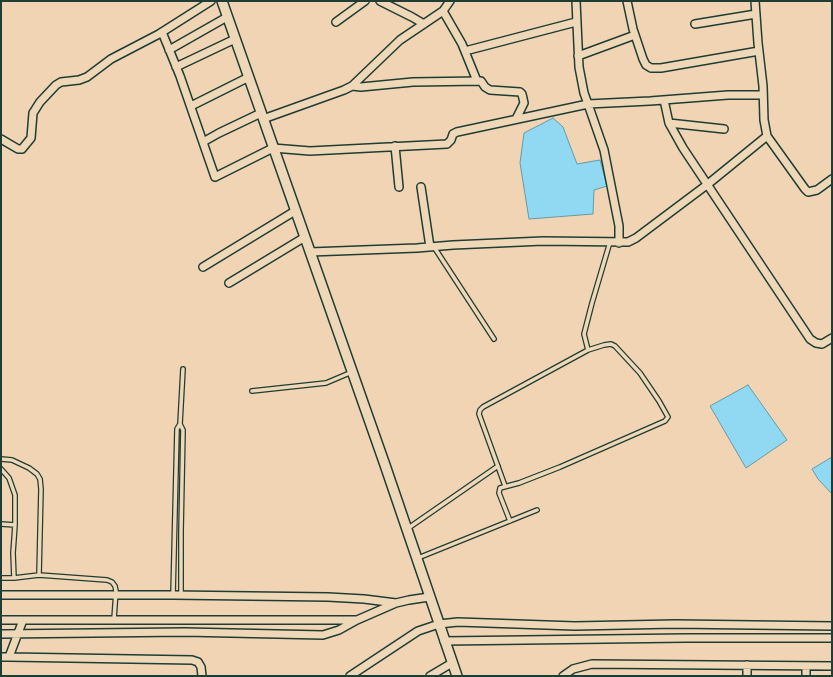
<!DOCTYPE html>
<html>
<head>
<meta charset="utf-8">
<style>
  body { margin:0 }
  #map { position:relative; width:833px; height:677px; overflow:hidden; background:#f0d4b3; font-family:Sriracha,sans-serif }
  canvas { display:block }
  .frame { position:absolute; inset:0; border:2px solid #1f3d34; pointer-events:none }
</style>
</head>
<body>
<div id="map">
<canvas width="833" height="677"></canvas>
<div class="frame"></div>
</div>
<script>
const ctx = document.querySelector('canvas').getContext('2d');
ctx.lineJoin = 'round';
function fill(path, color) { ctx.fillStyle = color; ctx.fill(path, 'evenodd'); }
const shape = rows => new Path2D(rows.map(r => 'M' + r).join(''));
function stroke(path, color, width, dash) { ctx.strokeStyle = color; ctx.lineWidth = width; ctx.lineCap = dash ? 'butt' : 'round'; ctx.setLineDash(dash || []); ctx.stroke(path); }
const water = shape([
  [553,118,563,127,577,164,600,160,607,186,594,190,593,214,529,219,520,163,524,133,553,118],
  [748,385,787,440,746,468,710,406,748,385],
  [832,457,832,494,818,479,812,469,832,457]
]);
fill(water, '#91d9f2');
stroke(water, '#639ba6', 1);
const lane = shape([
  [434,247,494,339],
  [252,391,326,383,352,372],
  [180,424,183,430,181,531,181,595],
  [1,459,12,460,29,468,37,474,40,479,41,489,39,575,107,580,112,582,115,586,116,591,114,619],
  [1,469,9,478,15,495,15,525,13,553,14,578,1,578],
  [505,486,479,414,480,410,483,407,588,350,584,334,592,303,610,242],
  [510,521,499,493,500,488,519,483,560,467,665,421,668,417,659,401,640,373,615,346,611,344,604,345,588,350],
  [1,524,15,525],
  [407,529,498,466],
  [418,558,537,510],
  [14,578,39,575],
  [173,595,177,429,180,424,183,369]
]);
const street = shape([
  [380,1,412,17,424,24],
  [627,1,633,29,643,59,646,65,651,68,661,68,759,51],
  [755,1,758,43,763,86,764,120,767,136,805,189,808,192,817,190,832,179],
  [443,11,462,44,477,81],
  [336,22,365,1],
  [695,24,756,14],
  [162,32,180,76,215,177,273,148,310,151,447,144,451,140,453,134,457,132,588,104,584,93,579,67,576,1],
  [169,50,227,17],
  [465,51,576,22],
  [578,56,635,35],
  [176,67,235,39],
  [352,86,361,87,413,82,481,81,485,87,490,90,520,92,522,94,524,103,516,119],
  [664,100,669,123,683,148,810,339,816,343,822,344,832,338],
  [191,106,249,77],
  [263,119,344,90,352,86,400,40,443,11,450,1],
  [669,123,724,129],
  [1,139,18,149,22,149,31,138,33,113,40,102,56,85,61,82,79,80,87,77,111,59,159,34,211,1],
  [203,142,219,133,261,113],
  [395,146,399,187],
  [421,187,430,247],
  [619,243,619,226,604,150,588,104,650,101,728,95,763,95],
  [310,252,417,248,453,245,543,241,628,242,636,238,708,184,767,136],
  [203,267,295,211],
  [229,283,305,237],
  [1,595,173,595,328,597,364,599,396,603],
  [1,620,355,620],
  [1,634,185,632,323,635,339,630,357,620,396,603,409,600,429,597],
  [444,641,686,638,832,638],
  [1,657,9,657,23,620],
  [9,657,192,660,198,662,201,667,202,676],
  [747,665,747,676],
  [350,676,418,631,439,624,458,622,575,626,675,624,832,626],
  [430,676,452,663],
  [563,676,573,669,592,664,832,666],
  [806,676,806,666]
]);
const secondary = shape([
  [222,1,385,465,457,676]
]);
stroke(lane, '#1f3d34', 6);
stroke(street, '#1f3d34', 10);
stroke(secondary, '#1f3d34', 12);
stroke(lane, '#efd8b7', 3.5);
stroke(street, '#efd8b7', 7);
stroke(secondary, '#efd8b7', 9);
</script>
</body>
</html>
